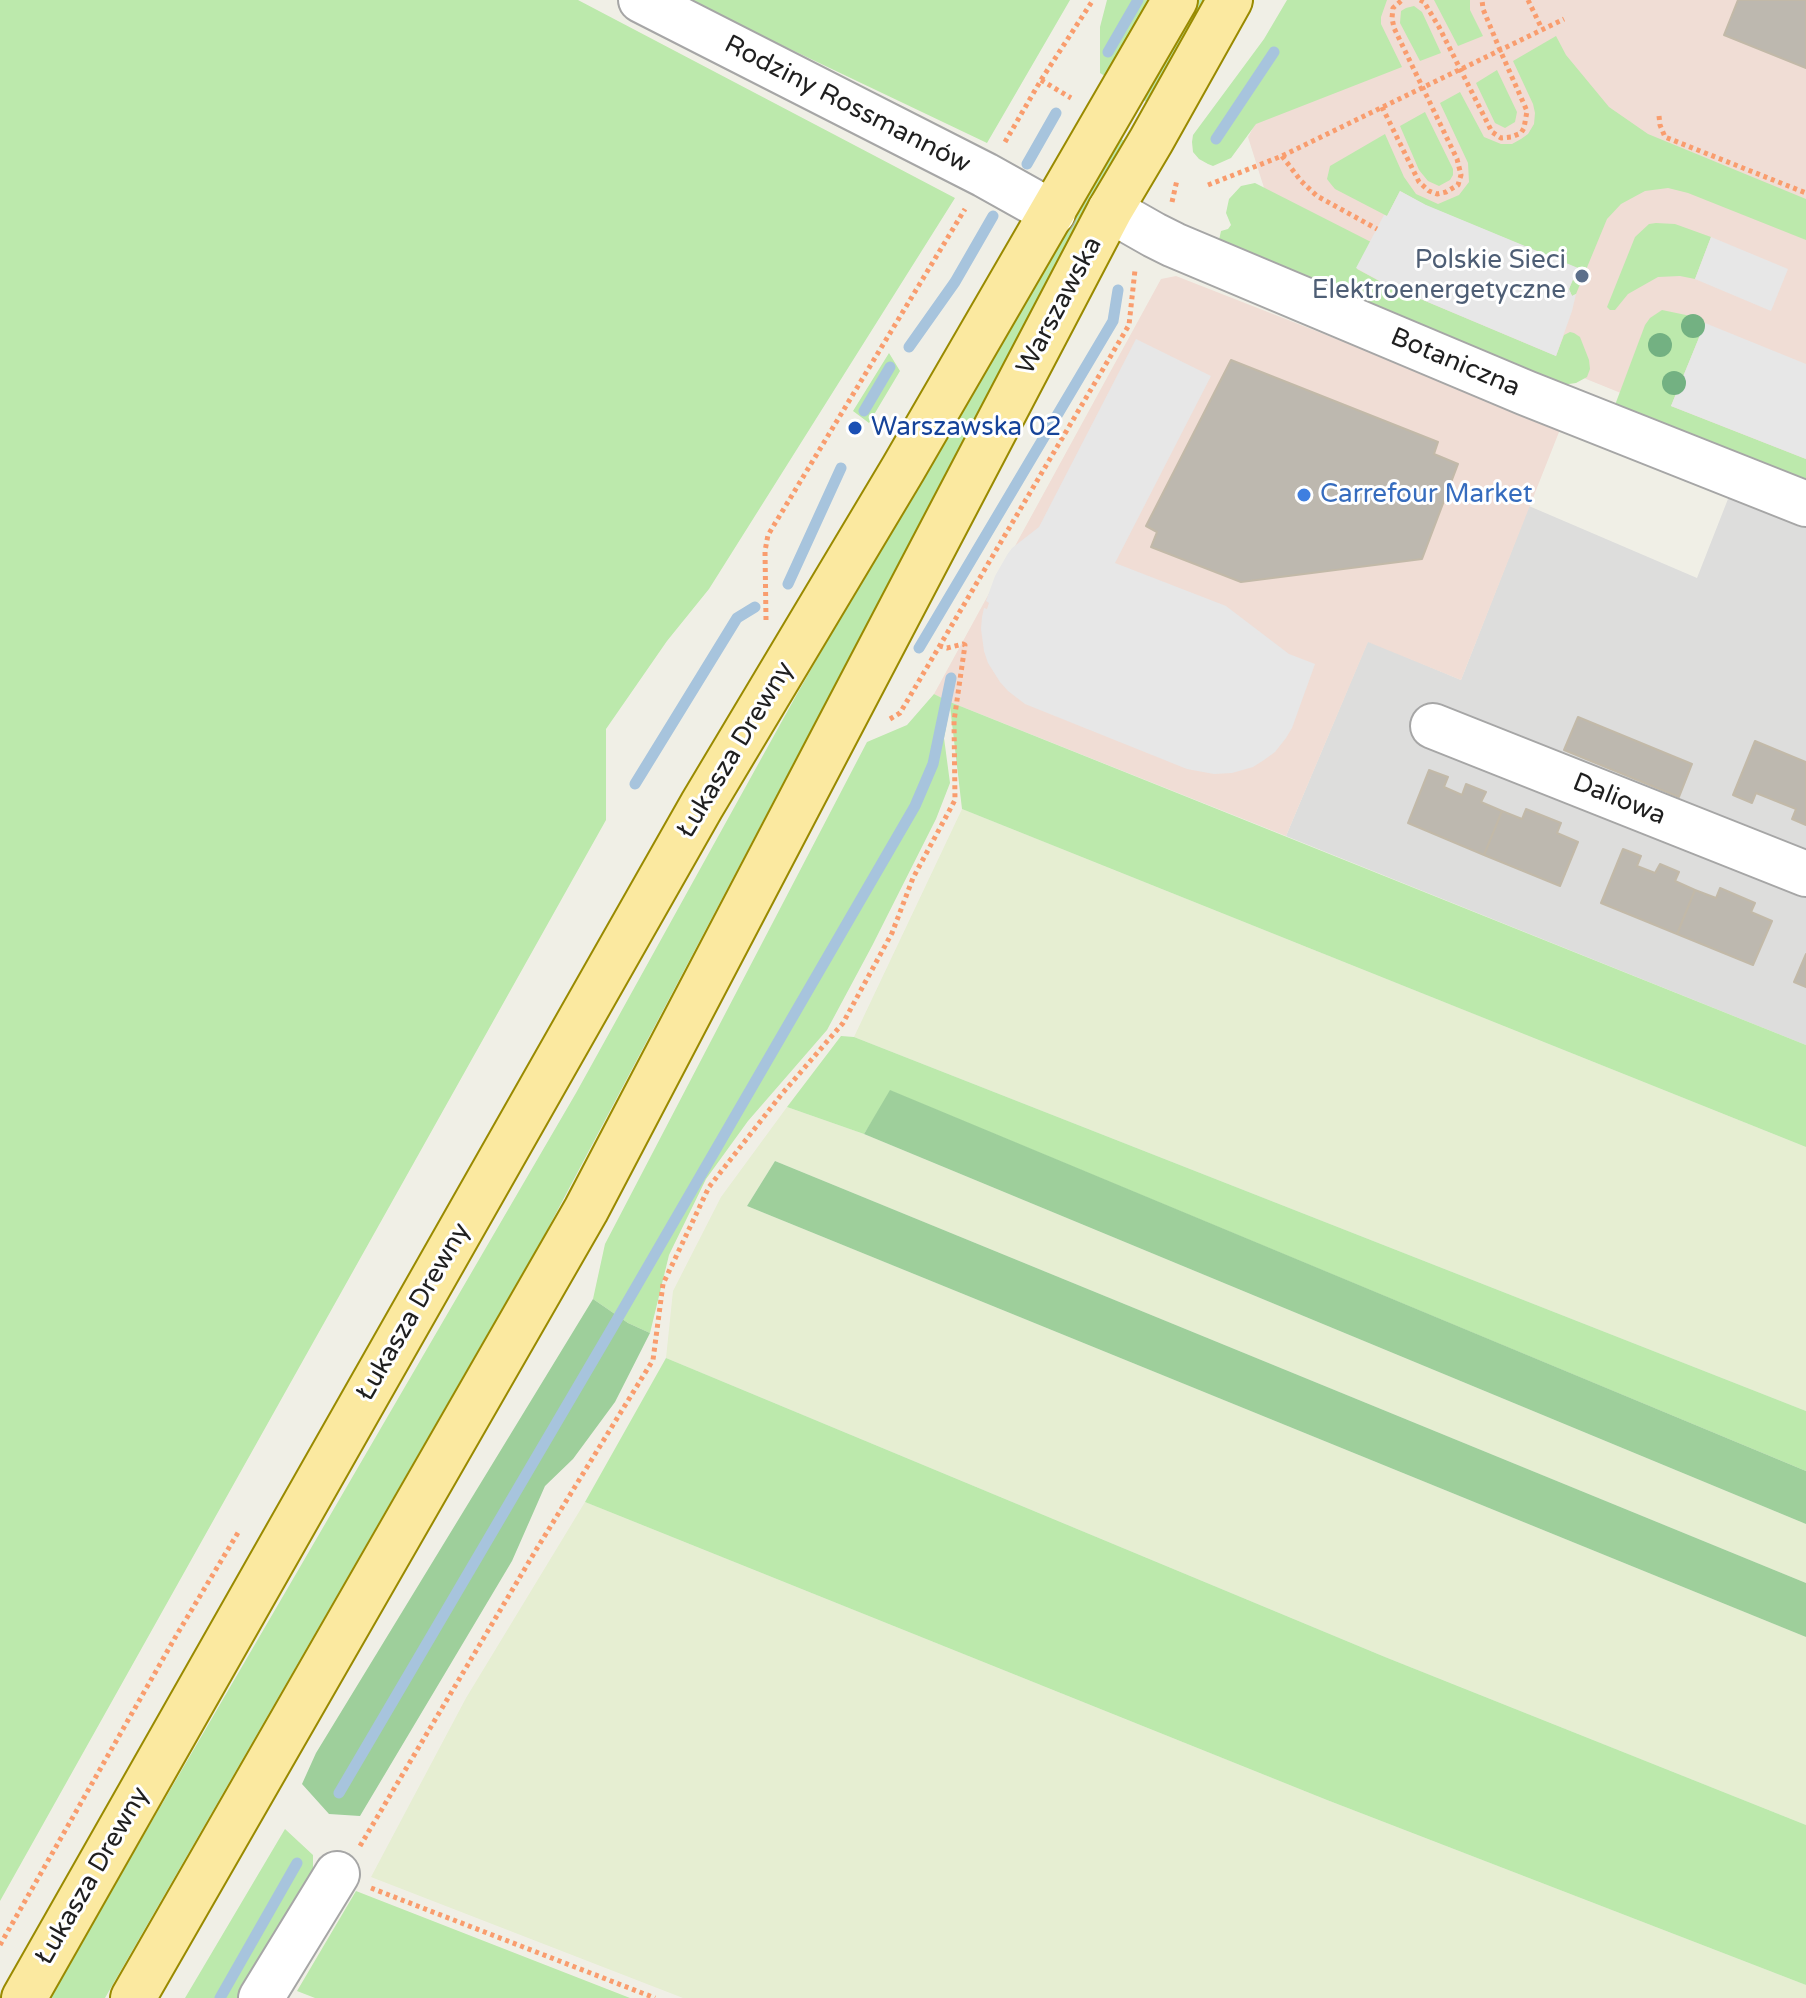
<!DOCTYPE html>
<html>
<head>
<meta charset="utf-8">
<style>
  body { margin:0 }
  canvas { display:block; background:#f0efe6 }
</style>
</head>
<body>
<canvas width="1806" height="1998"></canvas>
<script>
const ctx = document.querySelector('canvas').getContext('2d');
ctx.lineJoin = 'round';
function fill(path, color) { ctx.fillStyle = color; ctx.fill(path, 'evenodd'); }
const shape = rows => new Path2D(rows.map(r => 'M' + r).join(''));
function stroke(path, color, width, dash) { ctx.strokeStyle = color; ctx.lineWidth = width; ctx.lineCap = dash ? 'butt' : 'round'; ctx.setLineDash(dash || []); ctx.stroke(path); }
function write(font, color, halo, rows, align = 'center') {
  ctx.font = font + ' "Varela Round",sans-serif'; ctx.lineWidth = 6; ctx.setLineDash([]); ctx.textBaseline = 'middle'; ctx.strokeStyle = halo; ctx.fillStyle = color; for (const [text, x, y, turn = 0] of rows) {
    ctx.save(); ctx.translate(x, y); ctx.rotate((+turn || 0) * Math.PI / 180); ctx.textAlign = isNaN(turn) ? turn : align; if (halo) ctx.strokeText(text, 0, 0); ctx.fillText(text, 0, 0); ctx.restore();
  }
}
fill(shape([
  [1737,476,1806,484,1806,1045,1286,836,1368,641,1461,680,1529,506,1697,578]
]), '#dddddc');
fill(shape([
  [1325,0,1806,0,1806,468,1438,319,1276,226,1248,137],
  [1176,276,1561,427,1461,680,1368,642,1286,836,950,702,934,694,1161,279]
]), '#f0ddd5');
fill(shape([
  [962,809,1806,1147,1806,1411,854,1037],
  [787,1107,864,1134,1806,1524,1806,1583,775,1161,747,1206,1806,1637,1806,1825,1385,1657,666,1358,673,1291,721,1197],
  [585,1502,1327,1800,1806,1985,1806,1998,683,1998,371,1877,466,1698]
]), '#e6eed2');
fill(shape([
  [0,0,578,0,955,198,709,589,667,641,606,729,606,820,0,1901],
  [687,0,1070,0,987,143],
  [1107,0,1153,0,1108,78,1100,73,1100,27],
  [1197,0,1210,0,1150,104,1140,98],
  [1287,0,1387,0,1381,17,1381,24,1402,67,1256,124,1231,158,1213,166,1208,164,1199,159,1193,152,1192,142,1193,135,1264,39],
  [1434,0,1470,0,1470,10,1483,36,1458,46],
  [1414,6,1422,12,1441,53,1420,61,1400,23,1401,11,1406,8],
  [1556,36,1566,55,1609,107,1648,134,1806,199,1806,240,1688,193,1668,188,1645,191,1621,204,1607,219,1576,294,1572,296,1569,289,1577,268,1425,205,1400,191,1387,216,1335,189,1330,183,1327,179,1330,166,1385,134,1404,177,1416,194,1438,204,1459,195,1469,182,1468,163,1440,103,1460,92,1484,137,1501,144,1512,144,1521,139,1528,134,1534,124,1535,113,1533,104,1513,61],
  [1497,70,1517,112,1515,122,1505,128,1495,123,1476,83],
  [1425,112,1453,169,1453,175,1450,180,1439,186,1428,181,1419,170,1400,126],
  [1117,136,1126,142,1013,347,545,1234,105,1998,49,1998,576,1093,797,694],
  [1255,183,1371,242,1357,269,1385,284,1556,356,1564,335,1570,332,1574,333,1580,337,1589,360,1590,369,1587,377,1576,383,1562,385,1219,240,1221,231,1228,229,1231,225,1226,213,1229,199,1241,186],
  [1656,223,1675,224,1711,237,1695,279,1680,276,1658,277,1628,294,1615,310,1610,310,1607,307,1635,237,1649,224],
  [1662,310,1686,315,1705,323,1671,406,1806,459,1806,484,1615,405,1645,325,1650,318],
  [889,353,900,371,869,423,853,411],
  [934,694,950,702,1806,1045,1806,1147,962,809,950,706,944,738,950,783,936,819,872,946,827,1030,748,1121,706,1179,669,1255,650,1333,628,1323,593,1299,605,1244,867,742,907,725],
  [841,1036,854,1037,1806,1411,1806,1471,891,1091,864,1134,787,1107],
  [666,1358,1385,1657,1806,1825,1806,1985,1327,1800,585,1502],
  [285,1829,313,1855,313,1886,243,1998,185,1998],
  [356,1891,630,1998,315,1998,297,1991]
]), '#bce9ac');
fill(shape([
  [890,1090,1806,1471,1806,1524,864,1134],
  [775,1161,1806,1583,1806,1637,747,1206],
  [593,1299,628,1323,650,1333,615,1402,573,1459,545,1486,512,1561,360,1816,329,1814,302,1784,316,1753]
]), '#9ecf9b');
fill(shape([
  [1400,191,1426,205,1578,268,1569,289,1572,296,1576,294,1572,311,1556,356,1385,284,1356,268,1384,215,1387,216],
  [1711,237,1788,269,1771,311,1695,279],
  [1705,323,1806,364,1806,459,1671,406],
  [1136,339,1211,376,1115,563,1226,606,1289,654,1315,664,1292,728,1286,738,1275,752,1264,760,1253,767,1232,773,1214,774,1187,769,1025,704,1008,691,1000,682,988,663,984,651,981,629,982,617,984,608,987,609,989,603,986,601,995,576,1007,555,1012,548,1039,527]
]), '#e7e7e7');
stroke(shape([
  [1108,52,1138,0],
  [1216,139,1274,52],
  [1027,164,1056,113],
  [909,347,955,282,993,216],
  [864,411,890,367],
  [788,584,841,468],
  [919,648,1113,321,1118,290],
  [635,784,737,618,755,607],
  [339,1793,611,1330,915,806,933,764,951,678],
  [220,1998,297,1863]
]), '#a7c4dd', 11);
const building = shape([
  [1738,0,1806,0,1806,68,1724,35,1738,0],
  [1231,360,1438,442,1434,454,1458,464,1422,559,1241,582,1151,547,1157,532,1146,526,1231,360],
  [1578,717,1692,764,1679,797,1564,750,1578,717],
  [1755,741,1806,762,1806,825,1792,819,1796,809,1756,793,1752,803,1733,795,1755,741],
  [1429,770,1448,777,1444,787,1462,795,1466,784,1486,792,1481,802,1502,811,1484,855,1408,823,1429,770],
  [1526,809,1561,823,1557,833,1578,842,1560,886,1484,855,1502,811,1522,819,1526,809],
  [1623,849,1641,856,1637,866,1655,873,1660,864,1679,872,1675,881,1695,890,1677,934,1601,903,1623,849],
  [1720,888,1755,903,1751,912,1772,921,1753,965,1677,934,1695,890,1716,898,1720,888],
  [1806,954,1806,987,1794,982,1806,954]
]);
fill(building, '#bdb8af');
stroke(building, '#c2b9a8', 2);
const minor = shape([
  [641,0,985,175,1053,213],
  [1110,210,1154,235,1174,245,1526,393,1806,504],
  [1433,726,1806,874],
  [261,1998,337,1874]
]);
const major = shape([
  [24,1998,702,805,903,469,1175,0],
  [133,1998,586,1210,1110,210,1151,141,1230,0]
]);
stroke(minor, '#a6a6a6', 48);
stroke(major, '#998a01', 48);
stroke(shape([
  [1420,0,1424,2,1439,27,1492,132,1501,138,1511,137,1521,133,1524,128,1527,111,1500,50,1483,9,1482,0],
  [1528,0,1542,29],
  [1041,80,1071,98],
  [1382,107,1419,182,1429,191,1437,194,1446,192,1458,185,1461,175,1457,159,1394,28,1392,18,1393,8,1402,0],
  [1659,116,1660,125,1665,137,1806,193],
  [1005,142,1041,80,1093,0],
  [1282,156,1301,181,1317,196,1377,229],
  [1208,185,1282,156,1564,19],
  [1172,202,1177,180],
  [766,620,765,551,768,535,965,209],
  [890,719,900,713,1129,325,1135,270],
  [360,1846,536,1550,653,1360,663,1284,709,1187,781,1095,843,1023,892,933,913,878,955,800,954,721,965,645,963,644,947,648,940,646],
  [371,1888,655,1998],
  [0,1945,176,1636,239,1531]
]), '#f99d6e', 5, [4, 4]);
stroke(minor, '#fff', 44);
stroke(major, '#fbe9a0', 44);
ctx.fillStyle = '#73b182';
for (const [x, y] of [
  [1693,326],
  [1660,345],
  [1674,383]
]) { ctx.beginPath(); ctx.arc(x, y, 12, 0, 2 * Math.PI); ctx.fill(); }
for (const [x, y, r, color] of [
  [1582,276,8,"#5c6f8a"],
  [855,428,8,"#1a4fb4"],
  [1304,495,8,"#3f7fe0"]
]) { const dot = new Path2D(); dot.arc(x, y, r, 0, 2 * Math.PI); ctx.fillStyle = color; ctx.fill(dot); stroke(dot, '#fff', 3); }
write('26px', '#1f1f1f', '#fff', [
  ["Rodziny Rossmannów",847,105,27],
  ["Warszawska",1060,306,-62],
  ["Botaniczna",1455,363,23],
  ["Łukasza Drewny",736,750,-59],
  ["Daliowa",1619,800,22],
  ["Łukasza Drewny",414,1312,-60],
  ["Łukasza Drewny",93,1876,-60]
]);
write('26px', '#4e5e75', '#fff', [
  ["Polskie Sieci",1566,261],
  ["Elektroenergetyczne",1566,291]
], 'right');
write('26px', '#164399', '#fff', [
  ["Warszawska 02",871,428]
], 'left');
write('26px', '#366cbe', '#fff', [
  ["Carrefour Market",1320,495]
], 'left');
</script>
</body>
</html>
